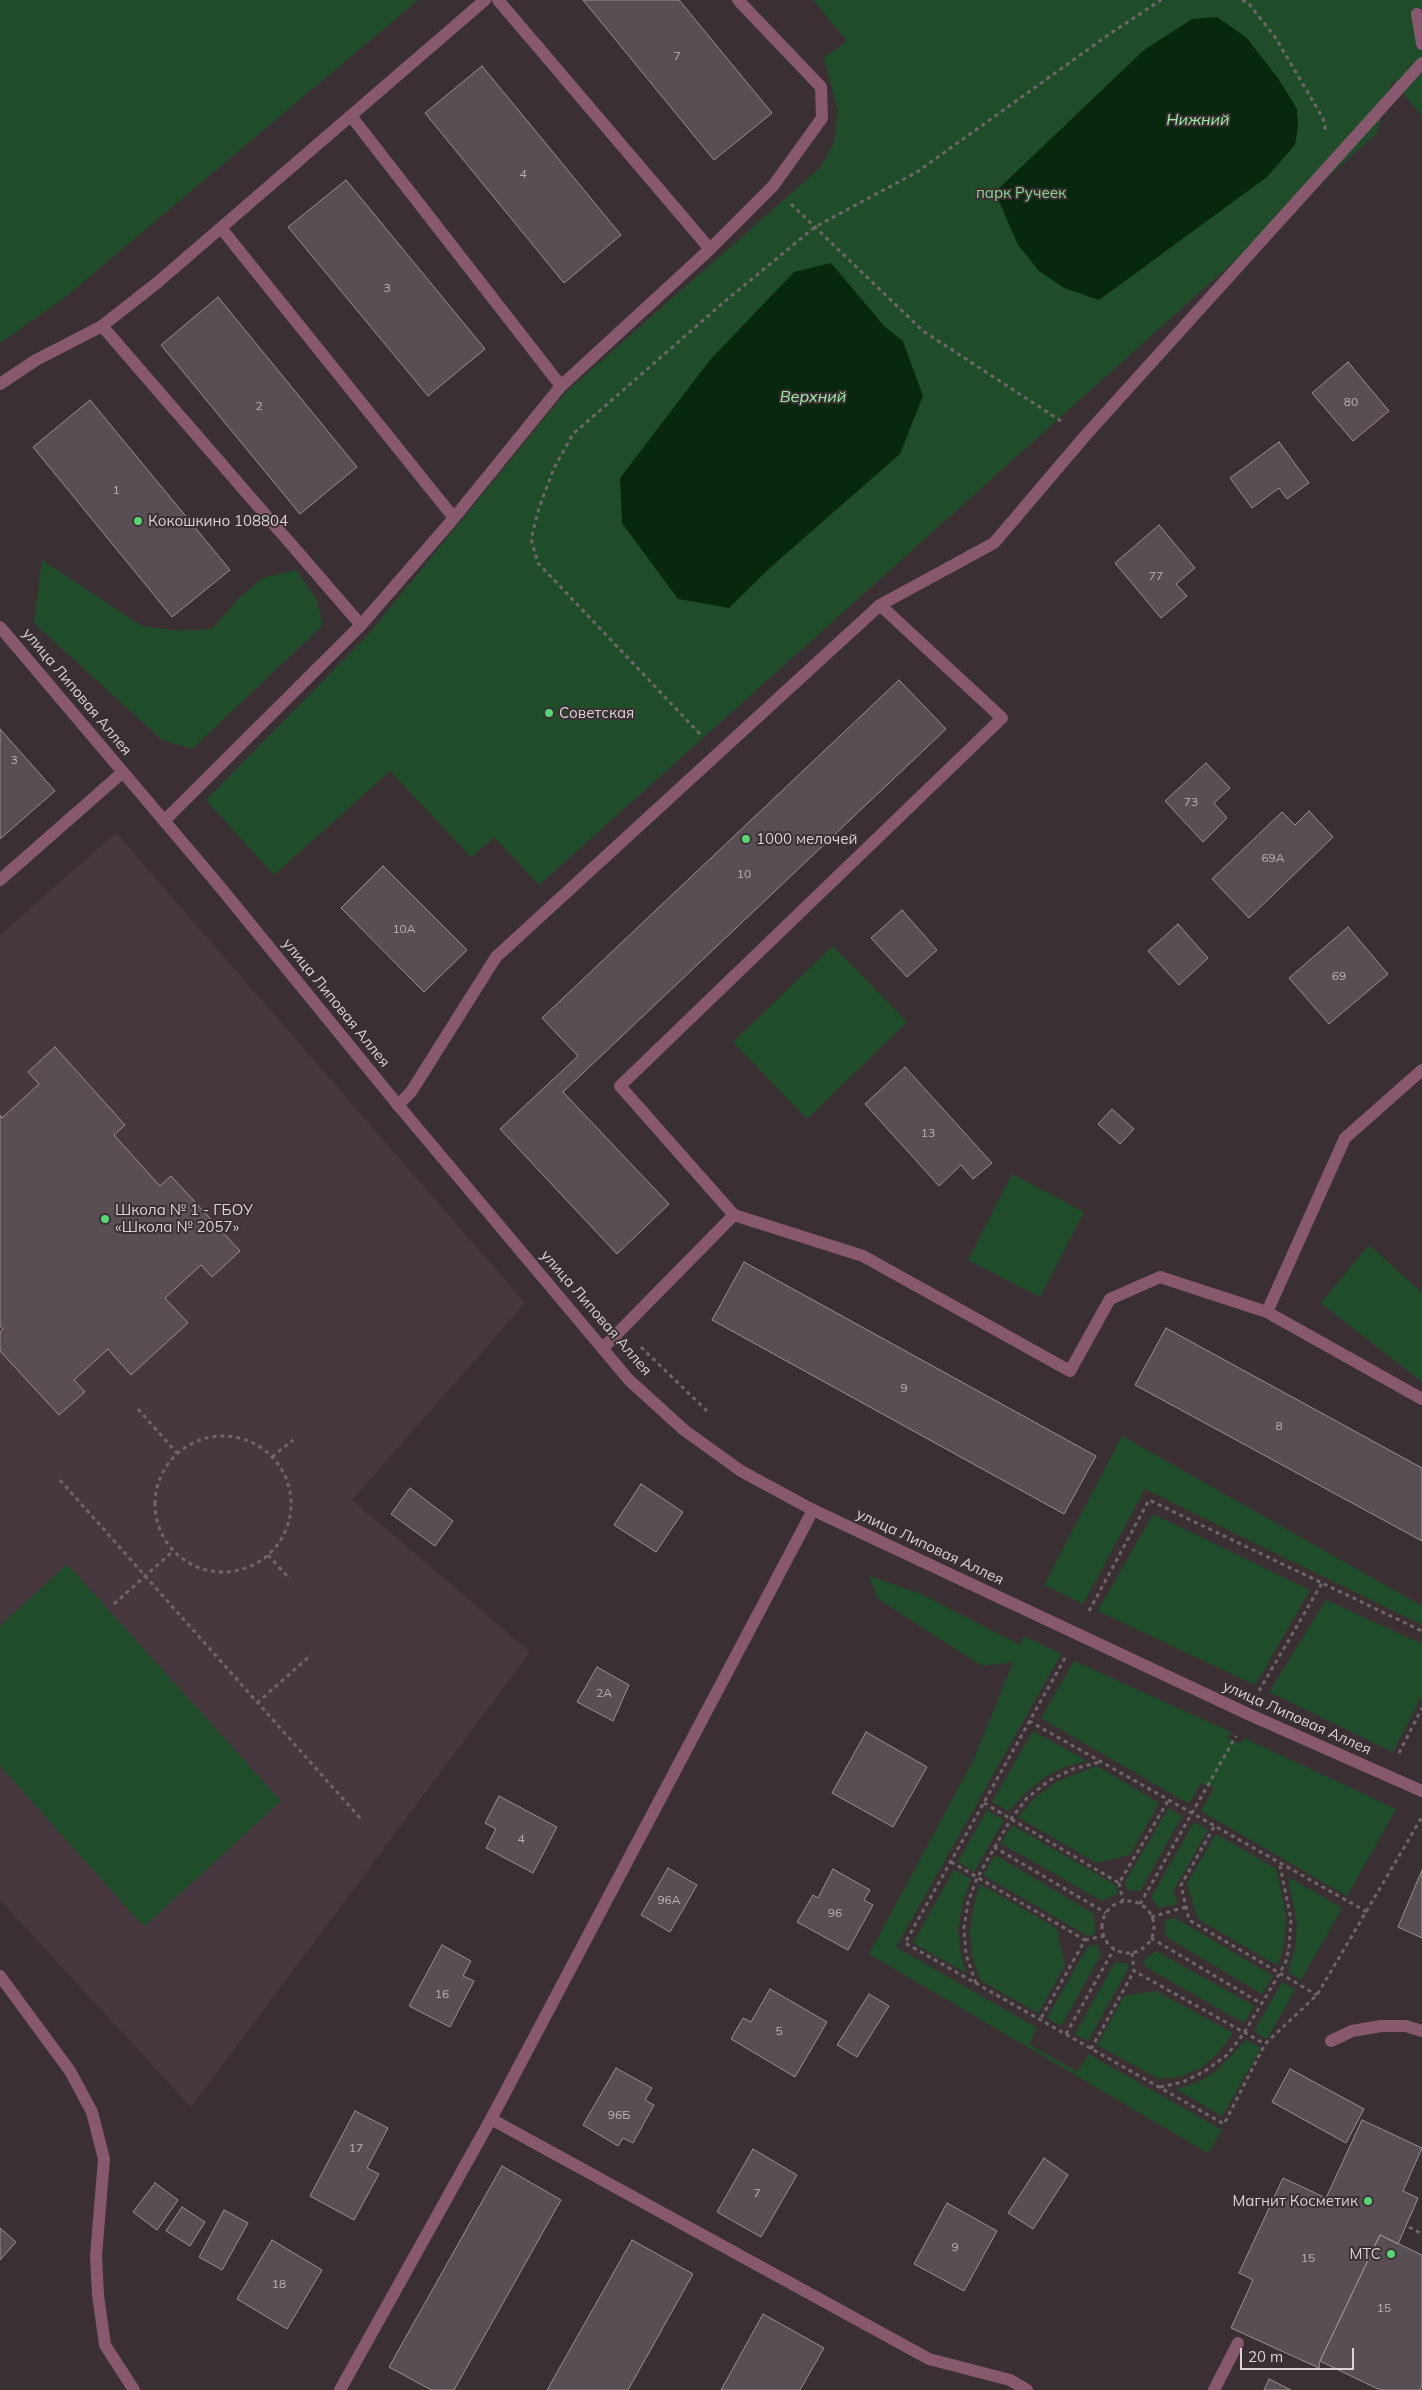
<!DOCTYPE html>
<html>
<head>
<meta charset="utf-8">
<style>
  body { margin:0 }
  #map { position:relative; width:1422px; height:2390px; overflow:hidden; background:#3a3034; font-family:Mulish,sans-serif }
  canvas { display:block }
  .scale { position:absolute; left:1240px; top:2348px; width:114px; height:22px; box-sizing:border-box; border:2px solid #dad3d6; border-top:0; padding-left:6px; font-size:15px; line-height:18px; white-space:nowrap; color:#dad3d6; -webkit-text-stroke:4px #3a3034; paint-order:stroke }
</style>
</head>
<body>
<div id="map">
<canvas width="1422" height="2390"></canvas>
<div class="scale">20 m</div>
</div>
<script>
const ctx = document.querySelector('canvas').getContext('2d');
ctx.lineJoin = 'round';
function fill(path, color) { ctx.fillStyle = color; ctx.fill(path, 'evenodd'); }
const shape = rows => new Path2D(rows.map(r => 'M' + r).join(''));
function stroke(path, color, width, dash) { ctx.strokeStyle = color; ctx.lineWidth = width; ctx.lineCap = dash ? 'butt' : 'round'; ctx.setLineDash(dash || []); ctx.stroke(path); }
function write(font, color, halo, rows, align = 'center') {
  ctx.font = font + ' Mulish,sans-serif'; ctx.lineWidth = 4; ctx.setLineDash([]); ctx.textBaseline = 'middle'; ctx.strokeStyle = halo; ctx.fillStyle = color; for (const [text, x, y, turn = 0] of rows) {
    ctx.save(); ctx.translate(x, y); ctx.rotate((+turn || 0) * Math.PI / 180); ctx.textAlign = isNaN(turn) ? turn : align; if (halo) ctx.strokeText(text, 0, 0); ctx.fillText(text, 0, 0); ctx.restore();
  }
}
fill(shape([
  [116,833,525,1303,352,1500,530,1652,191,2107,0,1900,0,935]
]), '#47373e');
fill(shape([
  [0,0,418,0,64,298,0,343],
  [813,0,1422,0,1422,116,1392,81,1377,133,539,885,494,837,471,857,390,771,274,875,206,800,367,636,566,392,820,168,834,143,838,111,824,58,847,41],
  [42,560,142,626,179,631,212,629,239,598,263,578,296,570,317,600,322,626,192,749,162,740,34,623],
  [833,946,907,1022,807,1119,733,1042],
  [1012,1174,1084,1212,1040,1297,968,1260],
  [1369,1245,1422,1293,1422,1382,1321,1303],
  [1122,1436,1422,1606,1422,1625,1145,1489,1083,1604,1044,1585],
  [1153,1514,1310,1590,1255,1685,1098,1611],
  [67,1564,281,1801,144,1927,0,1766,0,1626],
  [869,1576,921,1594,1020,1645,1024,1636,1061,1654,896,1947,1037,2028,1029,2044,1078,2072,1088,2054,1222,2130,1208,2153,869,1954,974,1759,1013,1662,982,1666,878,1599],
  [1326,1600,1422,1644,1422,1695,1393,1752,1269,1692],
  [1074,1661,1231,1732,1228,1738,1240,1744,1244,1738,1396,1809,1347,1896,1201,1811,1214,1788,1201,1783,1189,1804,1041,1718],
  [1033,1731,1087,1761,1066,1766,1046,1776,1026,1792,1009,1811,992,1802],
  [1097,1766,1159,1803,1130,1855,1096,1863,1018,1817,1036,1797,1058,1781],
  [1169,1808,1182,1816,1140,1891,1127,1890,1125,1882],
  [987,1810,1004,1820,974,1872,958,1862],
  [1194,1822,1208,1830,1173,1891,1178,1904,1159,1908,1151,1898],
  [1012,1825,1117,1886,1117,1894,1102,1901,1001,1843],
  [1216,1834,1276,1869,1286,1915,1284,1943,1278,1966,1198,1919,1187,1884],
  [995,1855,1094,1914,1095,1933,1088,1936,983,1875],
  [954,1870,971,1879,963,1902,958,1928,960,1951,966,1973,913,1943],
  [1288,1877,1342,1908,1301,1980,1288,1972,1295,1948,1297,1923],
  [980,1884,1056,1928,1065,1965,1038,2013,980,1980,972,1955,970,1930,974,1905],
  [1175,1918,1273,1976,1262,1994,1165,1936,1165,1920],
  [1096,1944,1101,1954,1061,2026,1047,2018,1087,1948],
  [1156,1951,1254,2006,1244,2023,1146,1967,1143,1961],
  [1115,1962,1129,1964,1128,1969,1088,2041,1075,2034],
  [1282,1982,1295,1990,1267,2039,1254,2031],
  [1156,1991,1233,2033,1219,2052,1201,2068,1179,2077,1159,2079,1097,2045,1124,1996],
  [1246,2040,1261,2048,1222,2116,1176,2089,1197,2083,1215,2072]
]), '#204d29');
fill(shape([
  [1217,17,1246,37,1278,78,1297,109,1298,126,1295,145,1267,177,1099,300,1064,288,1039,271,1018,245,995,192,1144,50,1192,19],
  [831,263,885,327,903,341,923,396,900,454,772,566,729,608,678,599,622,523,620,478,710,360,794,272]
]), '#08270f');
const building = shape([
  [583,0,679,0,772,113,714,160,583,0],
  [482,66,621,235,564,283,425,113,482,66],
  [346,180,485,349,428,396,288,227,346,180],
  [218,297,357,467,300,514,161,345,218,297],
  [1348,362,1389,411,1353,441,1312,393,1348,362],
  [90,400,230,570,172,617,33,447,90,400],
  [1279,442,1309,483,1287,499,1279,488,1252,508,1230,478,1279,442],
  [1159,525,1195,568,1176,584,1187,596,1161,618,1115,563,1159,525],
  [899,680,946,729,563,1092,669,1204,617,1254,500,1129,578,1056,542,1018,899,680],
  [0,729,55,791,0,839,0,729],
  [1206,763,1230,788,1214,803,1227,818,1203,842,1165,801,1206,763],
  [1309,811,1333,837,1249,918,1212,879,1282,812,1295,825,1309,811],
  [383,866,467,950,424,992,341,908,383,866],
  [902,910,937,950,907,977,871,938,902,910],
  [1178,924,1208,958,1179,985,1148,951,1178,924],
  [1348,927,1388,974,1329,1024,1289,978,1348,927],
  [55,1047,125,1125,114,1135,160,1186,171,1176,240,1251,212,1277,201,1265,165,1298,188,1323,131,1375,108,1349,74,1380,85,1392,59,1415,0,1351,0,1332,3,1329,0,1326,0,1115,2,1118,39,1084,28,1072,55,1047],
  [905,1067,992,1163,973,1179,961,1165,939,1186,865,1104,905,1067],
  [1112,1109,1134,1129,1120,1144,1098,1124,1112,1109],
  [744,1262,1096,1456,1064,1514,712,1320,744,1262],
  [1166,1328,1422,1468,1422,1541,1135,1385,1166,1328],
  [641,1484,683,1512,656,1552,614,1525,641,1484],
  [410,1488,453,1521,435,1546,391,1514,410,1488],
  [597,1667,629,1685,613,1721,577,1702,597,1667],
  [866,1732,927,1767,893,1827,832,1793,866,1732],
  [499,1796,557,1827,533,1873,486,1848,496,1829,485,1823,499,1796],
  [668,1868,697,1885,670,1932,641,1915,668,1868],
  [833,1869,870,1890,864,1900,873,1905,848,1950,797,1922,813,1895,818,1898,833,1869],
  [1422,1870,1422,1938,1398,1927,1422,1870],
  [442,1945,471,1961,463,1976,474,1981,450,2027,409,2006,442,1945],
  [770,1989,827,2022,795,2077,731,2039,743,2018,751,2022,770,1989],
  [869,1994,889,2006,857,2057,837,2045,869,1994],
  [616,2068,652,2088,645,2100,654,2105,633,2143,623,2138,618,2146,583,2125,616,2068],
  [1290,2069,1364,2109,1346,2143,1272,2102,1290,2069],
  [355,2111,388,2128,367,2168,379,2174,354,2220,310,2196,355,2111],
  [1362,2120,1422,2148,1403,2191,1418,2198,1398,2244,1380,2235,1320,2361,1319,2368,1231,2328,1253,2280,1239,2273,1283,2178,1326,2198,1362,2120],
  [753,2149,797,2175,761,2237,717,2212,753,2149],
  [1044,2158,1068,2175,1033,2229,1008,2213,1044,2158],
  [502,2166,561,2200,454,2390,431,2390,389,2367,502,2166],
  [155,2183,178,2200,157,2230,133,2212,155,2183],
  [947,2203,997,2231,964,2291,914,2264,947,2203],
  [182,2207,205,2222,190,2246,166,2231,182,2207],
  [224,2210,248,2223,222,2270,199,2257,224,2210],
  [0,2228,16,2242,0,2260,0,2228],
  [1380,2235,1422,2255,1422,2385,1420,2390,1380,2390,1320,2361,1380,2235],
  [272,2240,322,2270,287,2329,237,2299,272,2240],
  [632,2240,693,2274,628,2390,547,2390,632,2240],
  [763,2314,824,2348,800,2390,721,2390,763,2314],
  [1269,2379,1291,2390,1264,2390,1269,2379]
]);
fill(building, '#584e53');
stroke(building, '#9a8f94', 1);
stroke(shape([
  [1242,0,1249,4,1275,37,1323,118,1326,131],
  [791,204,923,331,1064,423],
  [700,734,538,563,531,539,539,508,554,468,573,434,724,302,815,227,917,172,1111,33,1161,0],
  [641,1347,710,1414],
  [138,1409,177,1453],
  '155 1504a68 68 0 1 1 136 0a68 68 0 1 1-136 0Z',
  [272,1457,293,1440],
  [60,1480,360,1818],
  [268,1555,290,1579],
  [114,1604,173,1551],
  [1089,1611,1149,1500,1422,1631],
  [1065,1658,905,1943,1224,2124,1265,2044,1317,1995,1422,1817],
  [1259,1691,1322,1583],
  [257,1703,311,1655],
  [1029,1721,1367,1912],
  [1399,1753,1422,1708],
  [984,1803,1119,1883,1168,1801],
  [1214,1827,1181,1885,1189,1920,1317,1995],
  [994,1847,1106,1913],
  [951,1862,1085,1940,1040,2020],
  [1119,1883,1123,1901],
  '1102 1927a26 26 0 1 1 52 0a26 26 0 1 1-52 0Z',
  [1140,1904,1236,1736],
  [1151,1917,1186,1907],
  [1151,1938,1262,2004],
  [1085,1940,1104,1936],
  [1132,1953,1134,1971,1265,2044],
  [976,1983,966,1955,964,1928,968,1902,977,1878,1011,1819,1027,1798,1050,1780,1073,1769,1100,1762],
  [1066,2034,1114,1949],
  [1091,2049,1134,1971],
  [1160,2087,1183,2082,1205,2071,1227,2055,1244,2033,1280,1973,1286,1961,1289,1947,1291,1919,1280,1866],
  [1409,2227,1422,2234]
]), '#6f666a', 3, [4, 4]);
stroke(shape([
  [498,0,710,249],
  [1417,14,1422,44],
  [351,116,561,386],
  [221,228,454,518],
  [102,326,361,625],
  [880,605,994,543,1085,436,1422,63],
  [164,821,361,625,454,518,561,386,710,249,773,186,822,118,821,87,738,0],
  [0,880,123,772],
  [398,1105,411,1092,496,957,880,605,1002,718,620,1086,734,1215],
  [1267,1312,1345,1138,1422,1070],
  [603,1348,734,1215,863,1256,1070,1371,1110,1299,1160,1277,1267,1312,1422,1399],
  [1331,2041,1352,2031,1381,2026,1406,2026,1422,2031],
  [491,2119,929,2359,1010,2380,1027,2390],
  [1214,2390,1238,2343]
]), '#87586e', 12);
stroke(shape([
  [0,384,36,360,102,326,158,282,485,0],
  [0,627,216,882,398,1105,629,1380,684,1430,741,1471,813,1510,1248,1714,1422,1791],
  [0,1976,70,2071,92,2112,104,2159,96,2256,98,2295,105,2345,134,2390],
  [340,2390,491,2119,813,1510]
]), '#87586e', 12);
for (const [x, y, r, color] of [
  [138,521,5,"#56d671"],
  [549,713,5,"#56d671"],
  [746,839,5,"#56d671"],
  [105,1219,5,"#56d671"],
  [1368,2201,5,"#56d671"],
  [1391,2254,5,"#56d671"]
]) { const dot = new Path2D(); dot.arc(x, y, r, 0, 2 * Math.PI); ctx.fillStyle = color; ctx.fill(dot); stroke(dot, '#3a3034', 2); }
write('12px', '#bab2b5', null, [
  ["7",677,56],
  ["4",523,174],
  ["3",387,288],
  ["80",1351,402],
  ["2",259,406],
  ["1",116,490],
  ["77",1156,576],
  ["3",14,760],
  ["73",1191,802],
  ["69А",1273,858],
  ["10",744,874],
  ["10А",404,929],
  ["69",1339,976],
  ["13",928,1133],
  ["9",904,1388],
  ["8",1279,1426],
  ["2А",604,1693],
  ["4",521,1839],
  ["96А",669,1900],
  ["96",835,1913],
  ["16",442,1994],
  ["5",779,2031],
  ["96Б",619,2115],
  ["17",356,2148],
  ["7",757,2193],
  ["9",955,2247],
  ["15",1308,2258],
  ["18",279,2284],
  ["15",1384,2308]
]);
write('15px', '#86d692', '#3a3034', [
  ["парк Ручеек",1021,193]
]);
write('15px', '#dad3d6', '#3a3034', [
  ["Кокошкино 108804",148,521],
  ["Советская",559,713],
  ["1000 мелочей",756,839],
  ["Школа № 1 - ГБОУ",115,1210],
  ["«Школа № 2057»",115,1227],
  ["Магнит Косметик",1358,2201,"right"],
  ["МТС",1381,2254,"right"]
], 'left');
write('15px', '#dad3d6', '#3a3034', [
  ["улица Липовая Аллея",77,692,50],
  ["улица Липовая Аллея",336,1003,51],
  ["улица Липовая Аллея",596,1313,49],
  ["улица Липовая Аллея",930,1547,25],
  ["улица Липовая Аллея",1297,1718,24]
]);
write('italic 16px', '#9ceda7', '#3a3034', [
  ["Нижний",1198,120],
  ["Верхний",813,397]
]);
</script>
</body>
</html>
